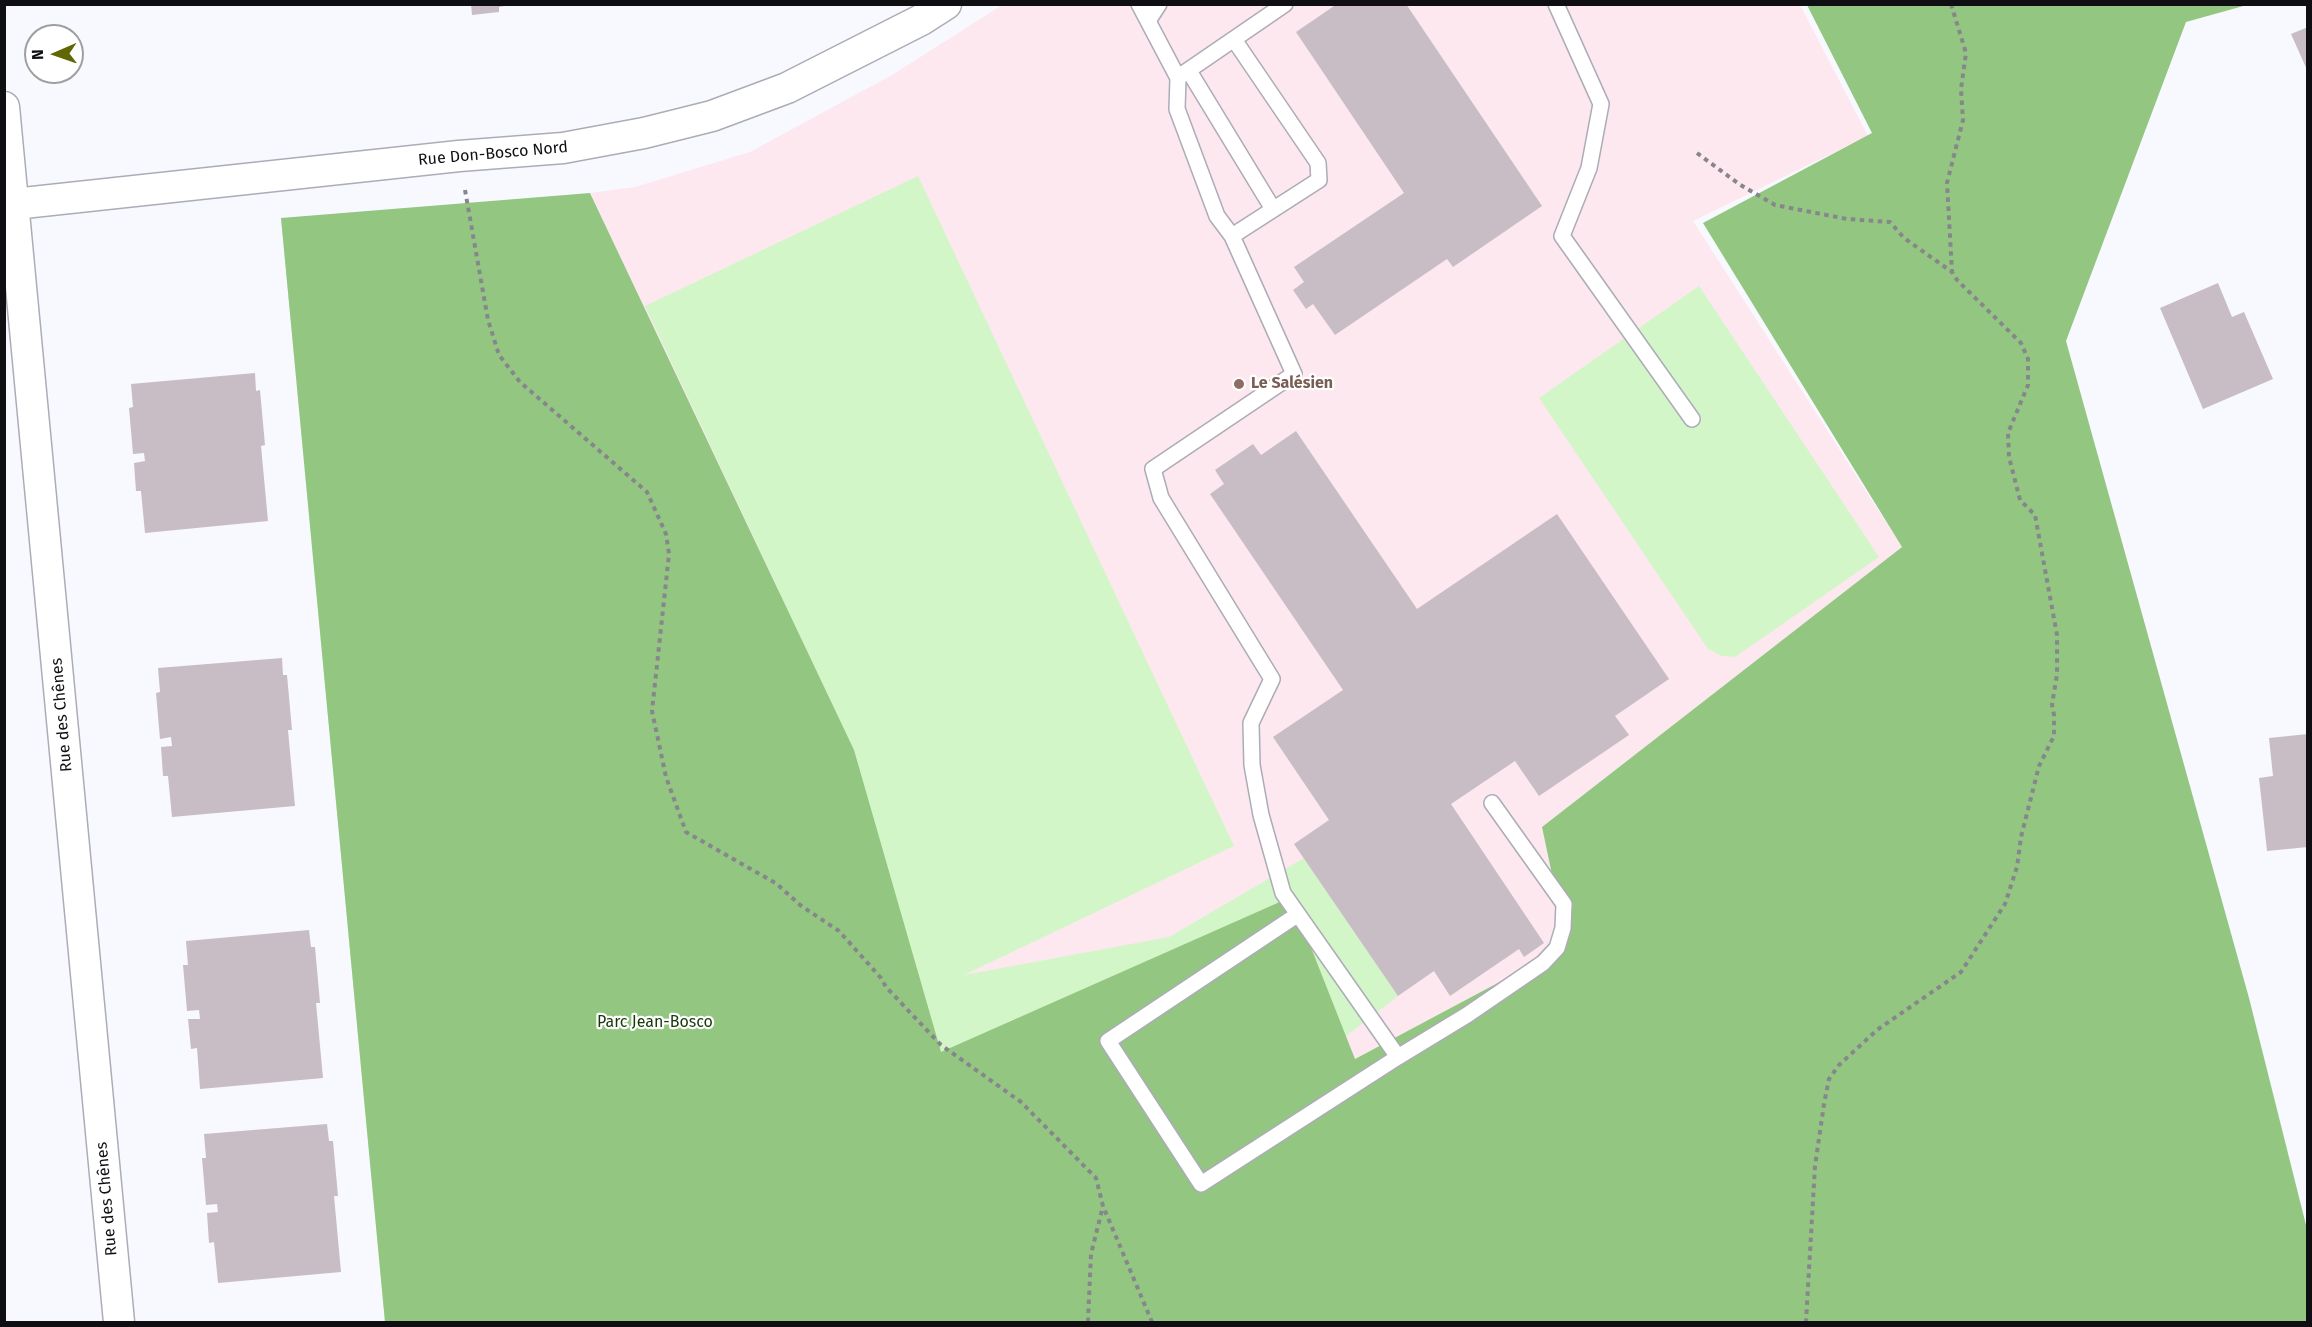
<!DOCTYPE html>
<html>
<head>
<meta charset="utf-8">
<style>
  body { margin:0 }
  #map { position:relative; width:2312px; height:1327px; overflow:hidden; background:#f8f8ff; font-family:"Fira Sans",sans-serif }
  canvas { display:block }
  .frame { position:absolute; inset:0; border:6px solid #0f0f13; pointer-events:none }
  .north { position:absolute; left:24px; top:24px; width:60px; height:60px; box-sizing:border-box; background:#fff; border:2px solid #9f9fa1; border-radius:50%; rotate:268deg; font-size:16px; font-weight:700; line-height:24px; text-align:center; color:#0f0f13 }
  .north::after { content:''; display:block; margin:auto; width:21px; height:27px; background:#626705; clip-path:polygon(50% 0,100% 100%,50% 72%,0 100%) }
</style>
</head>
<body>
<div id="map">
<canvas width="2312" height="1327"></canvas>
<div class="frame"></div>
<div class="north">N</div>
</div>
<script>
const ctx = document.querySelector('canvas').getContext('2d');
ctx.lineJoin = 'round';
function fill(path, color) { ctx.fillStyle = color; ctx.fill(path, 'evenodd'); }
const shape = rows => new Path2D(rows.map(r => 'M' + r).join(''));
function stroke(path, color, width, dash) { ctx.strokeStyle = color; ctx.lineWidth = width; ctx.lineCap = dash ? 'butt' : 'round'; ctx.setLineDash(dash || []); ctx.stroke(path); }
function write(font, color, halo, rows, align = 'center') {
  ctx.font = font + ' "Fira Sans",sans-serif'; ctx.lineWidth = 4.5; ctx.setLineDash([]); ctx.textBaseline = 'middle'; ctx.strokeStyle = halo; ctx.fillStyle = color; for (const [text, x, y, turn = 0] of rows) {
    ctx.save(); ctx.translate(x, y); ctx.rotate((+turn || 0) * Math.PI / 180); ctx.textAlign = isNaN(turn) ? turn : align; if (halo) ctx.strokeText(text, 0, 0); ctx.fillText(text, 0, 0); ctx.restore();
  }
}
fill(shape([
  [1002,5,1800,5,1868,136,1693,221,1902,547,1542,827,1567,946,1355,1059,961,976,590,193,635,187,750,152,892,75]
]), '#fde8ef');
fill(shape([
  [918,176,1234,846,964,975,1169,937,1304,858,1398,996,975,1322,385,1322,281,218,778,589,645,306],
  [1699,286,1879,557,1735,657,1722,656,1708,649,1539,398]
]), '#d3f6c8');
fill(shape([
  [1807,5,2247,5,2186,22,2066,341,2249,998,2307,1229,2307,1322,385,1322,281,218,590,193,854,750,941,1052,1291,897,1355,1059,1567,946,1542,827,1902,547,1703,223,1872,133]
]), '#93c681');
fill(shape([
  [471,4,504,4,504,6,499,7,499,12,472,15],
  [1337,4,1406,4,1542,206,1453,267,1447,259,1335,335,1313,304,1306,309,1293,290,1304,282,1294,267,1404,193,1296,32],
  [2308,27,2308,72,2291,34],
  [2218,283,2232,317,2244,312,2273,379,2203,409,2160,308],
  [255,373,256,391,260,390,265,445,261,446,268,521,145,533,141,491,136,491,134,463,145,461,144,453,133,454,129,408,133,407,131,384],
  [1296,431,1417,609,1557,514,1669,679,1615,716,1629,735,1539,796,1515,761,1451,804,1544,943,1524,957,1519,949,1450,996,1434,971,1398,996,1294,844,1329,820,1273,737,1343,690,1210,494,1224,484,1215,470,1253,444,1261,455],
  [282,658,283,675,287,675,292,730,288,730,295,806,172,817,168,776,163,776,161,747,172,746,171,737,160,739,156,693,160,692,158,668],
  [2308,734,2308,847,2267,851,2259,778,2273,776,2269,738],
  [309,930,311,947,315,947,320,1003,316,1003,323,1078,200,1089,197,1048,191,1049,188,1019,200,1019,199,1010,187,1011,183,965,188,965,186,941],
  [327,1124,329,1141,333,1141,338,1196,334,1196,341,1272,218,1283,214,1242,209,1243,207,1213,218,1212,217,1204,206,1205,202,1158,206,1158,204,1134]
]), '#c8bdc4');
const lane = shape([
  [1139,4,1178,78,1177,109,1217,216,1232,236,1319,180,1318,163,1235,41],
  [1556,4,1601,104,1589,168,1562,236,1692,419],
  [1148,21,1159,4],
  [1189,71,1273,209],
  [1180,76,1285,4],
  [1232,236,1294,374,1153,469,1161,498,1272,679,1251,723,1252,765,1261,815,1283,893,1398,1057,1467,1015,1543,963,1557,948,1563,928,1564,904,1492,803],
  [1297,915,1108,1041,1201,1184,1398,1057]
]);
const street = shape([
  [4,107,119,1322],
  [14,204,459,156,563,148,644,133,712,116,787,88,921,20,946,4]
]);
stroke(lane, '#acacb7', 18);
stroke(street, '#acacb7', 33);
stroke(shape([
  [1951,4,1966,53,1961,89,1963,120,1947,183,1952,272],
  [1697,153,1739,184,1775,205,1847,219,1890,222,1904,238,1952,272,1957,280,2021,343,2028,359,2028,385,2008,433,2009,457,2020,500,2035,515,2057,635,2057,674,2052,705,2054,715,2054,736,2039,766,2021,837,2017,867,2005,904,1961,972,1877,1030,1839,1065,1829,1079,1824,1104,1815,1166,1806,1322],
  [465,190,488,320,499,355,520,382,647,492,666,534,669,554,652,711,666,777,686,832,777,884,800,905,839,931,881,978,886,987,941,1045,1021,1102,1096,1178,1103,1206,1152,1322],
  [1088,1322,1091,1254,1103,1206]
]), '#86868c', 4, [4.5, 4.5]);
stroke(lane, '#fff', 15);
stroke(street, '#fff', 30);
for (const [x, y, r, color] of [
  [1239,384,6,"#8d6e63"]
]) { const dot = new Path2D(); dot.arc(x, y, r, 0, 2 * Math.PI); ctx.fillStyle = color; ctx.fill(dot); stroke(dot, '#fff', 2); }
write('16px', '#0f0f13', '#fff', [
  ["Rue Don-Bosco Nord",493,154,-5],
  ["Rue des Chênes",62,715,-95],
  ["Rue des Chênes",107,1199,-95]
]);
write('bold 16px', '#785e54', '#fff', [
  ["Le Salésien",1251,384]
], 'left');
write('16px', '#173909', '#fff', [
  ["Parc Jean-Bosco",655,1023]
]);
</script>
</body>
</html>
